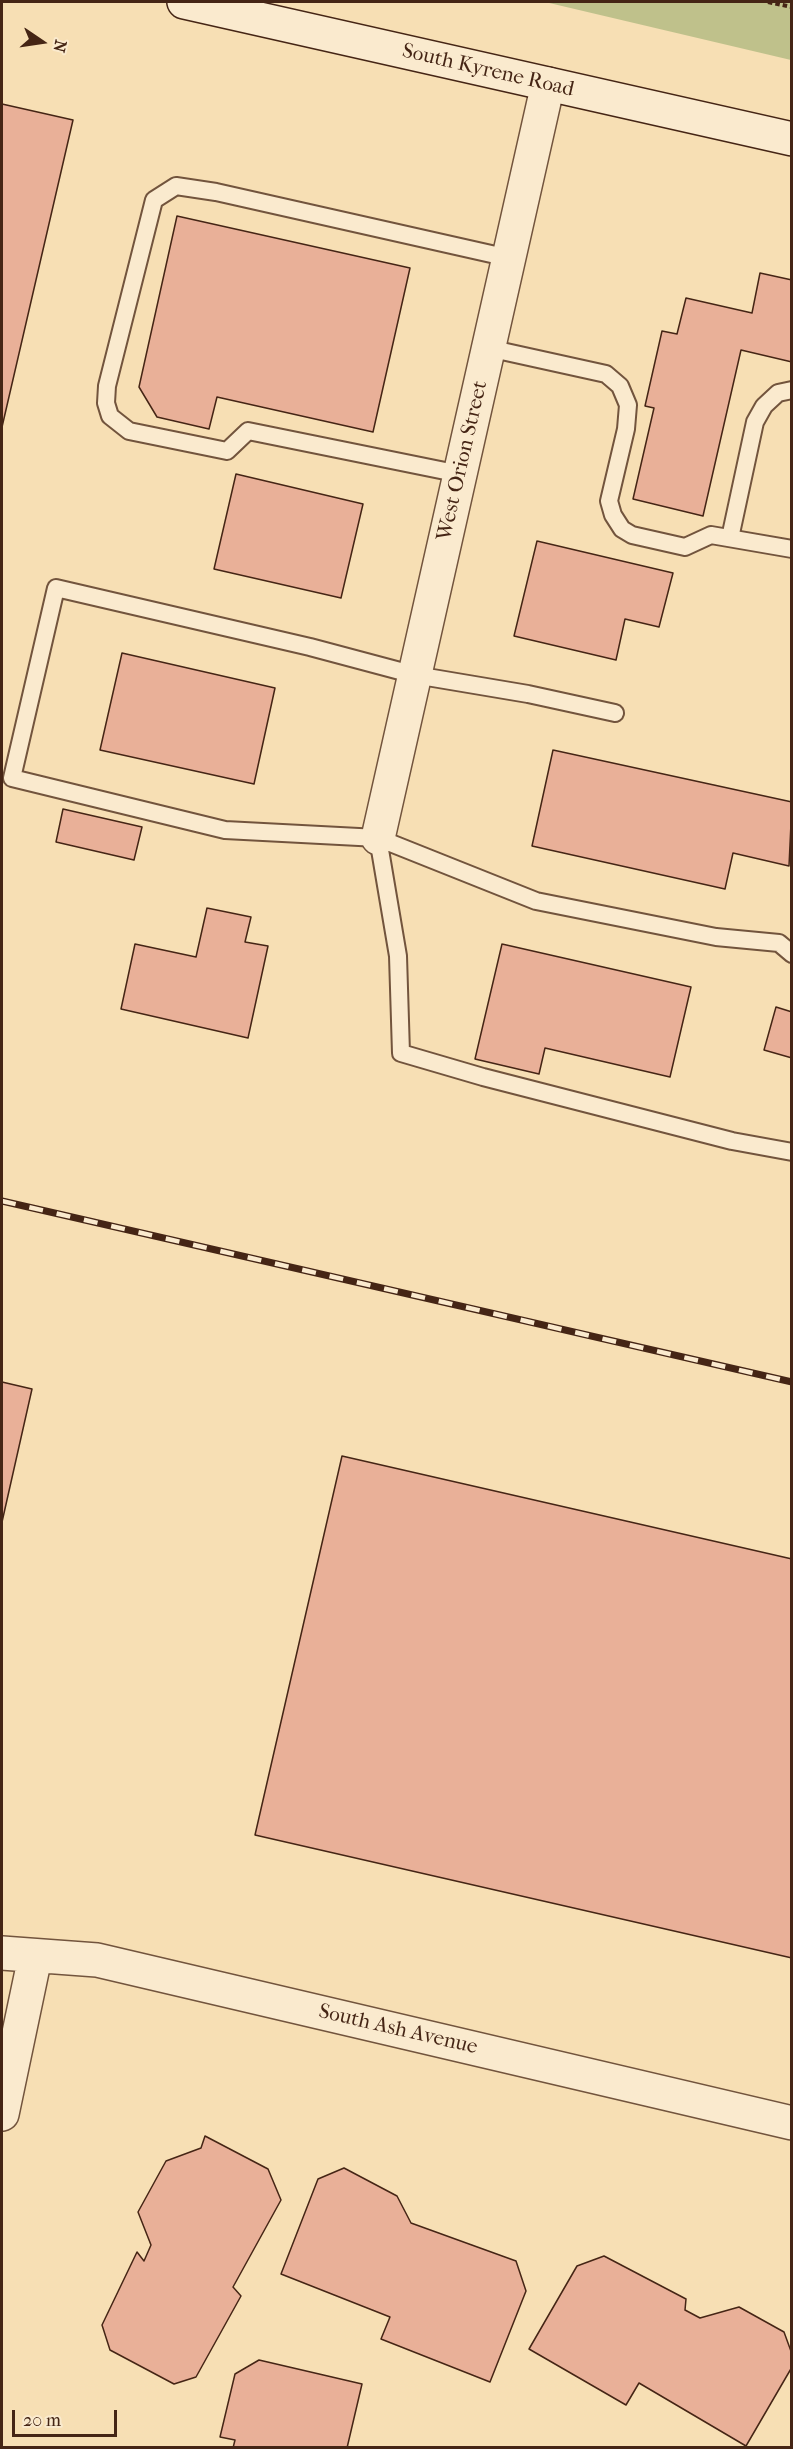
<!DOCTYPE html>
<html>
<head>
<meta charset="utf-8">
<style>
  body { margin:0 }
  #map { position:relative; width:793px; height:2449px; overflow:hidden; background:#f7dfb4; font-family:"IM FELL French Canon",serif }
  canvas { display:block }
  .frame { position:absolute; inset:0; border:3px solid #452515; pointer-events:none }
  .north { position:absolute; left:12px; top:12px; width:60px; height:60px; -webkit-text-stroke:4px #faeace; paint-order:stroke; rotate:103deg; font-size:16px; font-weight:700; line-height:24px; text-align:center; color:#452515 }
  .north::after { content:''; display:block; margin:auto; width:21px; height:27px; background:#452515; clip-path:polygon(50% 0,100% 100%,50% 72%,0 100%) }
  .scale { position:absolute; left:12px; top:2410px; width:105px; height:27px; box-sizing:border-box; border:3px solid #452515; border-top:0; padding-left:8px; font-size:18px; line-height:21px; white-space:nowrap; color:#452515; -webkit-text-stroke:4px #faeace; paint-order:stroke }
</style>
</head>
<body>
<div id="map">
<canvas width="793" height="2449"></canvas>
<div class="frame"></div>
<div class="north">N</div>
<div class="scale">20 m</div>
</div>
<script>
const ctx = document.querySelector('canvas').getContext('2d');
ctx.lineJoin = 'round';
function fill(path, color) { ctx.fillStyle = color; ctx.fill(path, 'evenodd'); }
const shape = rows => new Path2D(rows.map(r => 'M' + r).join(''));
function stroke(path, color, width, dash) { ctx.strokeStyle = color; ctx.lineWidth = width; ctx.lineCap = dash ? 'butt' : 'round'; ctx.setLineDash(dash || []); ctx.stroke(path); }
function write(font, color, halo, rows, align = 'center') {
  ctx.font = font + ' "IM FELL French Canon",serif'; ctx.lineWidth = 5; ctx.setLineDash([]); ctx.textBaseline = 'middle'; ctx.strokeStyle = halo; ctx.fillStyle = color; for (const [text, x, y, turn = 0] of rows) {
    ctx.save(); ctx.translate(x, y); ctx.rotate((+turn || 0) * Math.PI / 180); ctx.textAlign = isNaN(turn) ? turn : align; if (halo) ctx.strokeText(text, 0, 0); ctx.fillText(text, 0, 0); ctx.restore();
  }
}
fill(shape([
  [545,2,791,2,791,60]
]), '#bfc18b');
const building = shape([
  [2,104,73,120,2,427,2,104],
  [177,216,410,268,373,432,217,397,209,429,157,417,139,387,177,216],
  [760,273,792,280,792,362,741,350,703,516,633,499,654,408,645,406,662,331,677,334,686,298,752,313,760,273],
  [236,474,363,504,341,598,214,569,236,474],
  [537,541,673,573,659,627,625,619,616,660,514,636,537,541],
  [122,653,275,688,254,784,100,750,122,653],
  [553,750,792,802,789,866,733,853,725,889,532,846,553,750],
  [63,809,142,827,134,860,56,842,63,809],
  [207,908,251,917,245,942,268,946,248,1038,121,1009,135,944,196,957,207,908],
  [502,944,691,987,670,1077,545,1048,539,1074,475,1059,502,944],
  [776,1007,792,1012,792,1058,764,1050,776,1007],
  [2,1382,32,1389,2,1522,2,1382],
  [342,1456,792,1559,792,1958,255,1835,342,1456],
  [205,2136,268,2169,281,2200,233,2287,241,2296,196,2377,174,2384,110,2350,102,2325,137,2252,144,2261,151,2245,138,2212,166,2161,201,2148,205,2136],
  [344,2168,397,2196,411,2223,516,2261,526,2291,490,2382,381,2339,390,2317,281,2274,318,2179,344,2168],
  [604,2256,686,2299,685,2310,700,2318,739,2307,784,2332,792,2354,792,2367,746,2446,639,2383,626,2405,529,2349,577,2266,604,2256],
  [259,2360,362,2384,347,2448,233,2448,235,2440,220,2437,235,2374,259,2360]
]);
fill(building, '#e9b098');
stroke(building, '#452515', 1.5);
const service = shape([
  [488,348,606,374,620,386,628,405,626,429,609,501,613,515,622,529,632,535,685,547,711,535,792,549],
  [460,474,248,431,227,451,129,431,110,416,106,403,107,386,154,200,176,186,216,192,509,258],
  [730,538,755,422,764,406,778,393,792,390],
  [615,713,528,694,415,675,310,647,56,588,12,778,225,830,378,838,536,901,716,937,779,943,792,954],
  [378,838,398,956,401,1053,483,1077,732,1141,792,1152]
]);
const minor = shape([
  [378,838,548,84],
  [2,1953,97,1960,792,2123],
  [2,2114,35,1957]
]);
const secondary = shape([
  [184,2,792,139]
]);
stroke(service, '#72543d', 20);
stroke(minor, '#72543d', 36);
stroke(secondary, '#452515', 36);
stroke(shape([
  [768,2,792,7]
]), '#452515', 4, [4.5, 3]);
stroke(service, '#faeace', 16);
stroke(minor, '#faeace', 33);
stroke(secondary, '#faeace', 33);
const rail = shape([
  [2,1201,792,1382]
]);
stroke(rail, '#452515', 7);
stroke(rail, '#faeace', 4.5, [14]);
write('21px', '#452515', '#faeace', [
  ["South Kyrene Road",488,71,13],
  ["West Orion Street",463,461,-77],
  ["South Ash Avenue",398,2030,13]
]);
</script>
</body>
</html>
